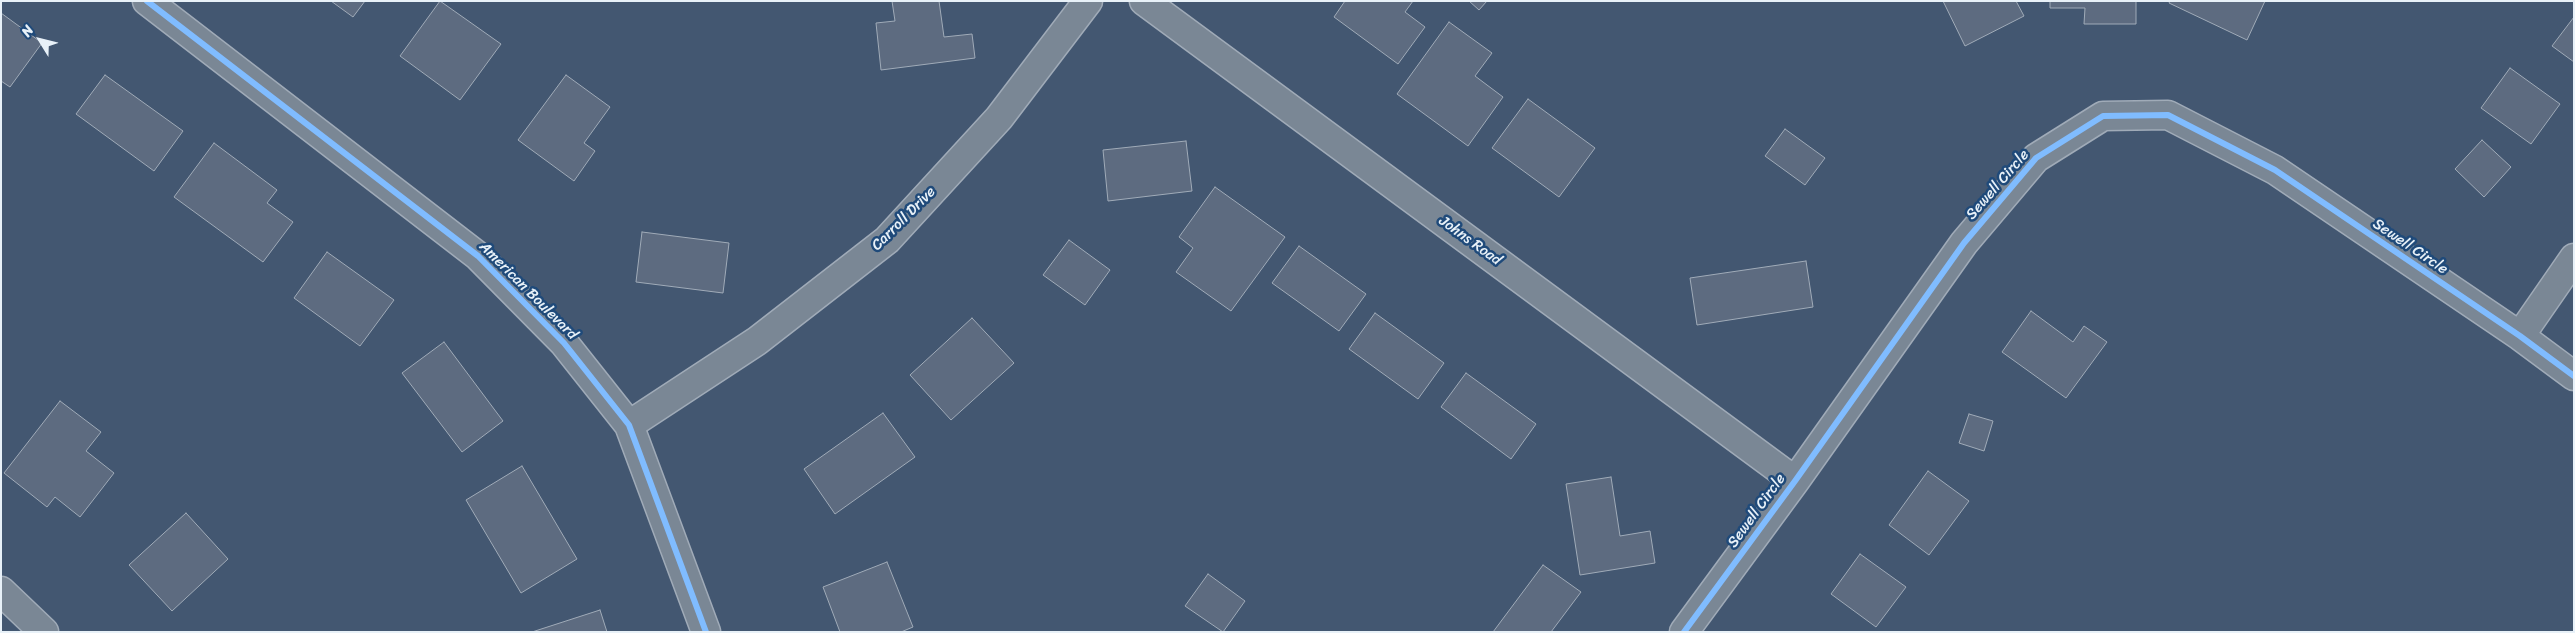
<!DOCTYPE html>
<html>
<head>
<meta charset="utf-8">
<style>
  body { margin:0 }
  #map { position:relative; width:2575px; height:633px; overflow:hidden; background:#435771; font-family:Sriracha,sans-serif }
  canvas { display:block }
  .frame { position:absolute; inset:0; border:2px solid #e8f1f8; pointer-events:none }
  .north { position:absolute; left:15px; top:15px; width:50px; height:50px; -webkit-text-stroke:4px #1f4a7a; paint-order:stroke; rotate:306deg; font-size:14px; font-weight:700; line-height:20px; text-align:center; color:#e8f1f8 }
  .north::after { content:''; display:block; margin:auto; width:18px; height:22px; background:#e8f1f8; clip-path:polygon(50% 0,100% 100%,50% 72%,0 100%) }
</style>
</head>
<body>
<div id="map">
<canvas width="2575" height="633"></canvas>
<div class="frame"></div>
<div class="north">N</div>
</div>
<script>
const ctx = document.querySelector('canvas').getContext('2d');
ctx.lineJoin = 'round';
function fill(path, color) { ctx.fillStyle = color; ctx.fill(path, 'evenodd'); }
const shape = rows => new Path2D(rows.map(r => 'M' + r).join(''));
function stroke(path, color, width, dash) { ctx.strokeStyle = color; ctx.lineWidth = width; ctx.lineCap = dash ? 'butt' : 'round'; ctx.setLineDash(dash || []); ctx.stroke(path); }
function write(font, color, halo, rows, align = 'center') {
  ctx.font = font + ' Sriracha,sans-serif'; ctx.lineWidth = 5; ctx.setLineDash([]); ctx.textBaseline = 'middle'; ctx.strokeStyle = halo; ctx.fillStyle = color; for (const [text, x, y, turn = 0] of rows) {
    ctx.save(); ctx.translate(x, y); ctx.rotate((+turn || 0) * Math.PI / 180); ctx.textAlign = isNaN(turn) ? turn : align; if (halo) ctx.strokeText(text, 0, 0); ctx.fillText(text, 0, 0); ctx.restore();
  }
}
const building = shape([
  [331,1,365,1,353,17,331,1],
  [440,1,501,44,460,100,400,56,440,1],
  [892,1,939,1,944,37,972,34,975,58,881,70,876,23,895,21,892,1],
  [1345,1,1413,1,1405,12,1425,27,1398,64,1334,17,1345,1],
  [1469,1,1487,1,1479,10,1469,1],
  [1943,1,2016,1,2024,16,1965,46,1943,1],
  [2050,1,2136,1,2136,24,2084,24,2085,8,2050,8,2050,1],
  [2170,1,2265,1,2247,40,2169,3,2170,1],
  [1,13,42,43,10,87,1,81,1,13],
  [2574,17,2574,62,2552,46,2574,17],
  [1449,22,1492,53,1475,76,1503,97,1468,146,1397,94,1449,22],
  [2510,68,2560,104,2531,144,2481,108,2510,68],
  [105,75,183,131,154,171,76,114,105,75],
  [566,75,610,107,584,143,595,151,574,181,518,140,566,75],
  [1528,99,1595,148,1559,197,1492,148,1528,99],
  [1785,129,1825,158,1805,185,1765,156,1785,129],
  [2482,140,2511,167,2484,197,2455,169,2482,140],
  [1186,141,1192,191,1108,201,1103,150,1186,141],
  [214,143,277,190,267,203,293,222,263,262,174,197,214,143],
  [1215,187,1285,237,1231,311,1176,272,1193,248,1179,237,1215,187],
  [642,232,729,243,723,293,636,282,642,232],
  [1069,240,1110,270,1085,305,1043,275,1069,240],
  [1299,246,1366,294,1339,331,1272,283,1299,246],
  [327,252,394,300,360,346,294,298,327,252],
  [1806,261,1813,307,1697,325,1690,278,1806,261],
  [2031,311,2073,342,2084,326,2107,342,2066,398,2002,352,2031,311],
  [1375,313,1444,363,1418,399,1349,349,1375,313],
  [972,318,1014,363,951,420,910,375,972,318],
  [444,342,503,421,462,452,402,373,444,342],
  [1466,373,1536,424,1511,459,1441,407,1466,373],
  [60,401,101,432,86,451,114,473,80,517,55,497,47,507,4,473,60,401],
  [883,413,915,457,835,514,804,469,883,413],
  [1969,414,1993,421,1984,451,1959,443,1969,414],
  [522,466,577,559,521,593,466,500,522,466],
  [1928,471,1969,501,1929,555,1889,525,1928,471],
  [1611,477,1620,536,1650,531,1655,563,1580,575,1566,484,1611,477],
  [186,513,228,559,172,611,129,565,186,513],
  [1860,554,1906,587,1876,627,1831,594,1860,554],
  [887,562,913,627,901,632,840,632,823,587,887,562],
  [1543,565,1581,592,1551,632,1493,632,1543,565],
  [1208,574,1245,601,1223,632,1185,606,1208,574],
  [600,610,607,632,532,632,600,610]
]);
fill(building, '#5d6b80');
stroke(building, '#a0abb8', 1);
const street = shape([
  [147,1,478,256,564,343,629,425,706,632],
  [1144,1,1795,481],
  [2520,336,2574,258],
  [629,425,757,341,887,240,999,118,1088,1],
  [1,591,44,632],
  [1684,632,1795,481,1964,243,2036,158,2103,116,2168,115,2275,170,2520,336,2574,376]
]);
stroke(street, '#a0abb8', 31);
stroke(street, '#7a8795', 28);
stroke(shape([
  [147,1,478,256,564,343,629,425,706,632],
  [1684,632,1795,481,1964,243,2036,158,2103,116,2168,115,2275,170,2520,336,2574,376]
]), '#80bcff', 6);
write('15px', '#e8f1f8', '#1f4a7a', [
  ["Sewell Circle",1998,185,-49],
  ["Carroll Drive",904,219,-45],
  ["Johns Road",1470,241,36],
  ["Sewell Circle",2410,247,34],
  ["American Boulevard",528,291,45],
  ["Sewell Circle",1757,511,-54]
]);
</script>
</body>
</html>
